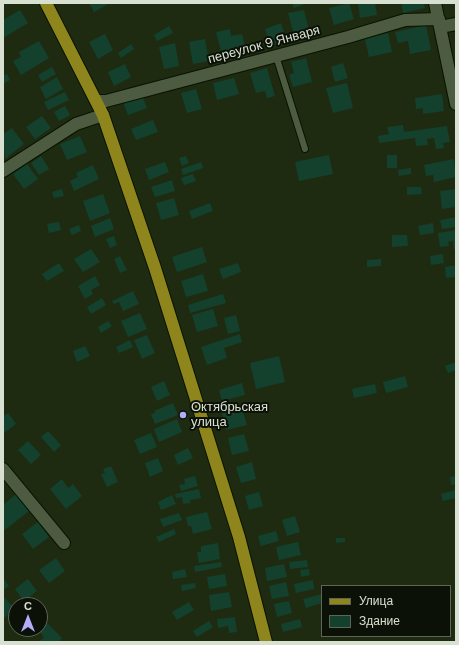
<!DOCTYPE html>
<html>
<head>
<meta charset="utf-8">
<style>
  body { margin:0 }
  #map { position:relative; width:459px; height:645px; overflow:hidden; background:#1e2b11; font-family:"DM Sans",sans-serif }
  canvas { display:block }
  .frame { position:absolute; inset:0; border:4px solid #d8e1d1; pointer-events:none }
  .legend { position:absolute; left:321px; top:585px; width:130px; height:52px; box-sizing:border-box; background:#0c1107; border:1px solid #5e6458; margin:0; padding:5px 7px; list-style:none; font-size:12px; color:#d8e1d1 }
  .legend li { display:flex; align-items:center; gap:8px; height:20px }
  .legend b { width:20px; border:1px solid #5e6458 }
  .north { position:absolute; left:8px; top:597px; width:40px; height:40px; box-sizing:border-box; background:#0c1107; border:1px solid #5e6458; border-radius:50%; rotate:0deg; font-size:11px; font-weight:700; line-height:16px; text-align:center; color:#d8e1d1 }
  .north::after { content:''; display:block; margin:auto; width:14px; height:18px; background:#b3adf9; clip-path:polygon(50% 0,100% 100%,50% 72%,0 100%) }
</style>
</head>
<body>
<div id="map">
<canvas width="459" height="645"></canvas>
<div class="frame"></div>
<ul class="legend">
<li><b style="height:5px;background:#8e861d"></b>Улица</li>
<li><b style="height:11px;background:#13412d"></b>Здание</li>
</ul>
<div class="north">С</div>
</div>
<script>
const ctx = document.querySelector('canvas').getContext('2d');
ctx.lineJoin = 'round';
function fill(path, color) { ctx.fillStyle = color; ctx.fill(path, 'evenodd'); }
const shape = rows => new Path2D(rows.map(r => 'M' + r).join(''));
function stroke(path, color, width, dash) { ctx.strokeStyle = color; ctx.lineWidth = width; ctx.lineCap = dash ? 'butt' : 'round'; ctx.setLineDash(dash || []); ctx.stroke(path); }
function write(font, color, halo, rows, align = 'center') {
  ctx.font = font + ' "DM Sans",sans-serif'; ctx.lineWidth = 4; ctx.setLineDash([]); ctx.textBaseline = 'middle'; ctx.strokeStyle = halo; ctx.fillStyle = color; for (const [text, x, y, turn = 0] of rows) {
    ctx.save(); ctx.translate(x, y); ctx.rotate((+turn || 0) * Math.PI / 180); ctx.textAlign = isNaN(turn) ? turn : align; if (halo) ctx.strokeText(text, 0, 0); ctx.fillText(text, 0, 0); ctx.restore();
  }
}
fill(shape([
  [89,3,110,3,94,12],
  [292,3,304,3,305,4,294,8],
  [349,3,354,19,334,25,329,8],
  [358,3,375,3,377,15,360,18],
  [401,3,424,3,425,8,403,13],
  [20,10,28,23,3,38,3,20],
  [304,10,310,34,295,38,288,13],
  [281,23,287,41,270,47,265,29],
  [426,25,431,50,410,54,408,41,398,43,395,32],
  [169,26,173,33,157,41,154,35],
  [230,29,231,36,242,34,245,47,239,48,241,55,223,59,216,32],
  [388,33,392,52,369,57,365,39],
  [105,34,113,50,98,59,89,42],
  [205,39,209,61,193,64,189,42],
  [39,41,49,58,21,75,13,61,21,57,19,52],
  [175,43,179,66,164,69,159,47],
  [131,44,134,49,121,58,118,53],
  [306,58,312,82,293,87,289,75,294,73,291,62],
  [343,63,348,78,335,82,331,67],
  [125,64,131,77,114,86,108,72],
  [52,67,56,74,42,82,38,75],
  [267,68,275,96,267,98,265,91,256,93,250,73],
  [7,74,10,80,3,84,3,76],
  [57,77,63,89,46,99,40,87],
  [234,78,239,94,217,100,213,83],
  [347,83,353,108,333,113,326,88],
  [196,89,202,109,187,113,181,93],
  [65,92,69,100,48,110,44,102],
  [442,94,444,111,423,114,423,108,416,109,415,98],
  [142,95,147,108,128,115,123,102],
  [65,106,70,115,59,121,54,112],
  [42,116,51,128,35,139,26,127],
  [153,120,158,132,136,140,131,129],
  [403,125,404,132,447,126,450,142,443,143,444,148,436,149,434,138,427,139,428,145,416,146,415,138,379,143,378,136,389,134,387,127],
  [12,128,24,144,5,159,3,134],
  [80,136,87,152,67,160,60,144],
  [329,155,333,174,299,181,295,162],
  [387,155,397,155,397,168,387,168],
  [41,156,49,169,39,175,31,163],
  [186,156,189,163,182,166,179,158],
  [454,159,456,177,434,182,433,175,426,176,424,165],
  [165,162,169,172,149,180,145,169],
  [201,162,203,168,183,175,181,169],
  [27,164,38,179,24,189,13,174],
  [93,165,99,179,74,191,70,181,78,177,76,173],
  [411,168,411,174,399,176,398,170],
  [193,174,196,181,184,185,181,178],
  [172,180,175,191,155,197,151,187],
  [407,187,421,187,422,194,407,195],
  [62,189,64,196,54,198,52,192],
  [456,189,456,207,442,209,440,191],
  [103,194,110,213,90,221,83,201],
  [174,198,179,215,161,220,156,203],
  [210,203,213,211,192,219,189,211],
  [456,217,456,227,442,229,440,220],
  [110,218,114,229,95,237,91,226],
  [59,222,61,230,49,233,47,224],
  [433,223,434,233,420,235,418,226],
  [79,225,81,231,72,235,69,229],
  [456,230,456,250,454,250,453,241,448,242,449,246,440,247,438,233],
  [392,235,407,235,408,246,392,247],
  [114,236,117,245,110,248,106,239],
  [202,247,207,262,177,272,172,257],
  [91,249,100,262,83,272,74,259],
  [443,254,444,263,431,265,430,256],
  [120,256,127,270,120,273,114,259],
  [381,259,381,266,367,267,367,260],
  [59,263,64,271,47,281,42,274],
  [238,263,241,272,223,279,219,269],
  [456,265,456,277,446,278,445,267],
  [203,274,208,291,186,297,181,281],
  [95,276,100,285,91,290,93,294,85,299,78,286],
  [133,291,139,304,123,311,119,302,114,304,112,301],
  [223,294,226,303,190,313,188,305],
  [102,298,106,305,91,314,87,307],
  [213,309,218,326,197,332,192,315],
  [140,313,147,329,128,337,121,321],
  [236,315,240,331,228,334,224,318],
  [108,321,112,326,101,333,98,327],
  [240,334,242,342,224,348,227,358,207,365,201,347],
  [147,335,155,353,142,359,134,340],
  [130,340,133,347,119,353,116,347],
  [85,346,90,356,77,362,73,351],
  [279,356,285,382,256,389,250,363],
  [456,362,456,370,448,373,445,366],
  [405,376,408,387,386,393,383,382],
  [164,381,170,395,157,401,151,387],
  [242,383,245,395,222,401,219,390],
  [375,384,377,393,354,398,352,389],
  [173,403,178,415,155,424,151,414,155,413,154,411],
  [241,405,247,425,226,430,221,410],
  [8,413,16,424,4,433,3,416],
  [177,419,182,432,159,442,154,429],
  [48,431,61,445,54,452,41,437],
  [151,433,157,447,140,454,134,440],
  [244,434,249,451,232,455,228,438],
  [28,441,41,455,31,464,18,450],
  [188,448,193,458,178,465,174,455],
  [158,458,163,471,150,477,145,463],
  [252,462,256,479,241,483,236,467],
  [111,466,118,482,107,487,101,474,105,473,103,469],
  [195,476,198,486,181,491,179,485,185,484,184,479],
  [456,476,456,484,451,485,450,477],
  [62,479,68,488,73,484,82,496,66,509,50,489],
  [199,489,201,498,190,500,190,503,183,504,182,497,176,498,175,494],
  [455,490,456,498,443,501,441,494],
  [259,492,263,506,249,510,245,496],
  [16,494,29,511,5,530,3,527,3,505],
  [172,495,176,504,161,510,158,502],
  [207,512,212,529,193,534,191,526,188,526,186,517],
  [179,513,182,520,163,527,160,519],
  [295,516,300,532,287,536,282,520],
  [38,522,49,537,33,549,22,534],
  [174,529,176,534,159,542,156,537],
  [276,531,279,541,261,546,258,536],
  [336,538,345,538,345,542,336,543],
  [298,542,301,555,279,560,276,547],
  [218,543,220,559,199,563,197,552,201,552,201,546],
  [56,558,65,571,49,583,39,570],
  [307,560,308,567,290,569,289,562],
  [221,562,222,567,195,572,194,566],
  [284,564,287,577,267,581,265,568],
  [185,569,187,577,173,579,172,572],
  [309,569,310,575,301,577,300,570],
  [225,574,227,586,209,589,207,577],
  [3,578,9,586,3,590],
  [28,579,37,591,24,601,15,589],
  [313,580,314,589,296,593,294,584],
  [286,582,289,596,272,599,269,586],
  [195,583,196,588,182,591,181,585],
  [229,592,232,607,211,611,209,595],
  [322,594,322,603,306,608,303,599],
  [5,598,15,609,3,619,3,599],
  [289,601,292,613,277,617,274,604],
  [189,602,194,610,177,620,172,612],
  [235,617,237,632,229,633,228,626,218,628,217,619],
  [300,619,302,627,283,632,281,624],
  [45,621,62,638,58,642,39,642,44,637,37,629,40,629,40,626],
  [209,621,213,627,197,637,193,631]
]), '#13412d');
const lane = shape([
  [276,56,305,149]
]);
const street = shape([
  [435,3,456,104],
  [440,27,456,24],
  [97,101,106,101,348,37,405,20,439,19],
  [3,171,76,124,103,115],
  [3,469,64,543]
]);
const primary = shape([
  [46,3,103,115,155,268,239,537,266,642]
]);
stroke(lane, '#081300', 8);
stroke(street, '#081300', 14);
stroke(primary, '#081300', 14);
stroke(lane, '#4d5c40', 6);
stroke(street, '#4d5c40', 12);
stroke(primary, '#8e861d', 12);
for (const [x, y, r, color] of [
  [183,415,4,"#b3adf9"]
]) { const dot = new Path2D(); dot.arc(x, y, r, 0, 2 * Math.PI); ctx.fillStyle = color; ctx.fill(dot); stroke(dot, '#0c1107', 1.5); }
write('13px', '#d8e1d1', '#0c1107', [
  ["переулок 9 Января",264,45,-15]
]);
write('13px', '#d8e1d1', '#0c1107', [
  ["Октябрьская",191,408],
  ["улица",191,423]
], 'left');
</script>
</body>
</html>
